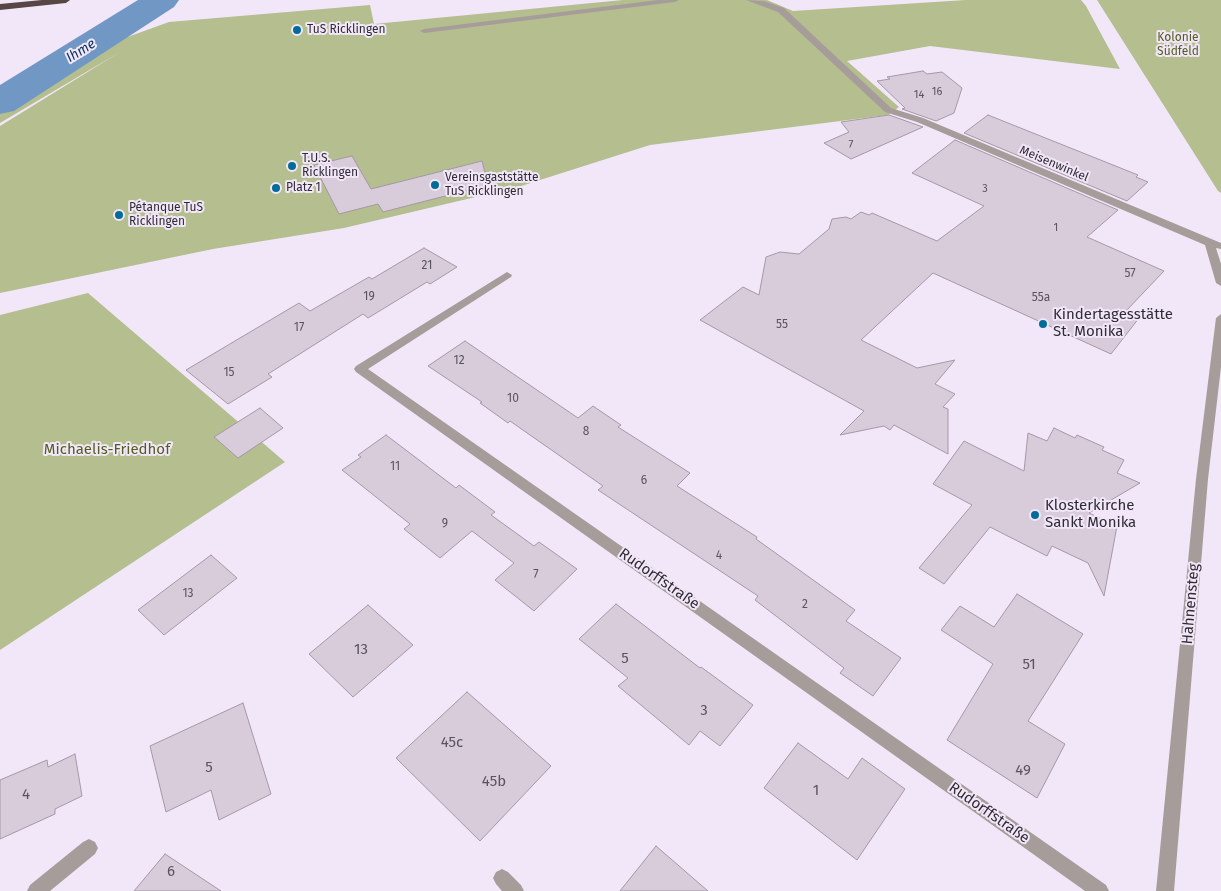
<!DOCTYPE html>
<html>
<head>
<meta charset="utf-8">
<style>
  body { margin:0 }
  canvas { display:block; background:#f1e7f8 }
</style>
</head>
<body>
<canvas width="1221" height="891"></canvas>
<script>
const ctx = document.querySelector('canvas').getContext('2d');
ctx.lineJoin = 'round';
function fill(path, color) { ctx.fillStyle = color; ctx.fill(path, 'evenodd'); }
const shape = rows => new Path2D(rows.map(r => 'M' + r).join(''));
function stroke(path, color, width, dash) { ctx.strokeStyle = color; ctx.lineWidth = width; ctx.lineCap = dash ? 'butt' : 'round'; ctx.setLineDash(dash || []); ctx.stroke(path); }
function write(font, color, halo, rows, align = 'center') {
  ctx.font = font + ' "Fira Sans",sans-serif'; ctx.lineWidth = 4; ctx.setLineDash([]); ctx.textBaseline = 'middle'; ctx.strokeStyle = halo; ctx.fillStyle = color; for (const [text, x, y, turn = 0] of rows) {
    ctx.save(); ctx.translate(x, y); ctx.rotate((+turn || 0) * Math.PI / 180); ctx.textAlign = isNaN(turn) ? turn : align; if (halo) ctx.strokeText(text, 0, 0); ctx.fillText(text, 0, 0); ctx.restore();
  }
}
fill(shape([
  [623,0,767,0,793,11,966,0,1081,0,1086,6,1120,69,930,46,847,61,899,107,888,115,650,145,518,187,344,228,213,249,0,293,0,126,120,52,0,123,0,112,122,39,169,22,370,5,374,24],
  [1097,0,1221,0,1221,193,1218,191],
  [88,293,285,462,0,650,0,315]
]), '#b4be8f');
fill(shape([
  [138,0,179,0,174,7,14,111,0,114,0,85,138,0]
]), '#7198c5');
const building = shape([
  [923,71,927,74,942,72,962,88,954,113,936,121,902,109,905,108,877,81,890,79,887,77,923,71],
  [889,115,923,127,851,159,824,143,849,132,841,122,889,115],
  [988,115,1138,175,1136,177,1148,182,1127,201,964,133,988,115],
  [955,140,1118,210,1087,237,1164,271,1125,312,1139,318,1111,354,933,273,861,340,917,368,955,360,935,384,955,394,943,407,948,409,948,454,894,425,890,430,884,426,840,435,864,411,700,320,743,287,759,295,766,257,780,252,799,254,829,229,832,219,846,217,851,219,861,212,869,215,872,213,937,241,984,206,912,173,955,140],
  [352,156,371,189,482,161,488,185,383,212,378,204,339,214,314,165,352,156],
  [424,248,457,267,430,284,427,282,368,318,363,314,268,374,272,377,228,404,186,370,299,303,310,311,369,277,372,279,424,248],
  [465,341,578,418,593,406,621,425,618,427,690,473,677,486,757,537,756,539,855,610,846,621,901,658,873,696,840,673,844,668,755,600,758,596,598,490,603,486,510,421,508,423,480,403,482,402,428,366,465,341],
  [260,408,283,428,238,458,214,437,260,408],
  [1054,428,1075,438,1077,435,1104,447,1102,450,1124,460,1117,473,1140,483,1089,513,1117,526,1104,596,1088,563,1052,546,1047,556,990,527,944,584,919,568,972,505,933,484,964,441,1024,471,1028,433,1047,441,1054,428],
  [386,435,456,488,459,485,495,512,491,515,534,546,539,542,577,569,534,611,495,580,514,563,472,531,440,558,404,529,410,524,342,470,361,457,358,455,386,435],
  [211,555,237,578,164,635,138,610,211,555],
  [1017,594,1083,634,1028,721,1065,744,1037,798,947,740,993,664,941,630,960,606,994,627,1017,594],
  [616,604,700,668,701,667,753,705,720,746,700,731,689,745,618,686,628,678,579,639,616,604],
  [368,605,413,645,353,697,309,654,368,605],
  [467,692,551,766,480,841,396,758,467,692],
  [243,703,271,794,219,820,211,790,166,812,150,746,243,703],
  [798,743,848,779,862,758,905,789,857,860,764,788,798,743],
  [75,754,82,796,55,809,55,814,0,839,0,780,47,760,48,767,75,754],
  [656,846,708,891,620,891,656,846],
  [165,854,221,891,134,891,165,854]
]);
fill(building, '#d8cbda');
stroke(building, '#a598a7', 1);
fill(shape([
  [658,0,679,0,675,2,424,33,420,31,424,29,658,0],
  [746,0,764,1,784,8,891,108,923,118,1221,243,1221,249,1216,248,1221,264,1221,286,1216,283,1205,245,917,122,885,112,778,12,746,0],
  [507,272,512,275,511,277,368,369,1106,885,1109,891,1085,891,356,372,354,369,356,366,507,272],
  [1221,314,1221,367,1208,479,1174,891,1156,891,1196,479,1216,318,1221,314],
  [89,839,95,842,98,848,95,854,50,891,27,891,30,885,83,842,89,839],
  [502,869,508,872,521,885,524,891,502,891,496,884,493,878,496,872,502,869]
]), '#a69d9b');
fill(shape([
  [42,0,70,0,66,3,0,10,0,4,42,0]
]), '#584644');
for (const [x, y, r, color] of [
  [297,30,5,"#036b99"],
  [292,166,5,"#036b99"],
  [435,185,5,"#036b99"],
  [276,188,5,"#036b99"],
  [119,215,5,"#036b99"],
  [1043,324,5,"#036b99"],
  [1035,515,5,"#036b99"]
]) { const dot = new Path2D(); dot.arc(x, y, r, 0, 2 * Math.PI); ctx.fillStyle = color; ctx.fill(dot); stroke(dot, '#f1e7f8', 2); }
write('11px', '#5a545d', null, [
  ["16",937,92],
  ["14",919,95],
  ["7",851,145],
  ["3",985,189],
  ["1",1056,228]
]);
write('12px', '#302c33', '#f1e7f8', [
  ["TuS Ricklingen",307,30],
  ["T.U.S.",302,159],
  ["Ricklingen",302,173],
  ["Vereinsgaststätte",445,178],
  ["TuS Ricklingen",445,192],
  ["Platz 1",286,188],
  ["Pétanque TuS",129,208],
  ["Ricklingen",129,222]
], 'left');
write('12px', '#535e1e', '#f1e7f8', [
  ["Kolonie",1178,38],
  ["Südfeld",1178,52]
]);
write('12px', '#302c33', '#f1e7f8', [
  ["Meisenwinkel",1054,164,23]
]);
write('12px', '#5a545d', null, [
  ["21",427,266],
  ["57",1130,274],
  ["19",369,297],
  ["55a",1041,298],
  ["55",782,325],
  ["17",299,328],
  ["12",459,361],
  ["15",229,373],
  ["10",513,399],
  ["8",586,432],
  ["11",395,467],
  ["6",644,481],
  ["9",445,524],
  ["4",719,556],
  ["7",536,575],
  ["13",188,594],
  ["2",805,605]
]);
write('italic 14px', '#0a345f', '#f1e7f8', [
  ["Ihme",81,51,-32]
]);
write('15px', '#302c33', '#f1e7f8', [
  ["Kindertagesstätte",1053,315],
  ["St. Monika",1053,332],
  ["Klosterkirche",1045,506],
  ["Sankt Monika",1045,523]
], 'left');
write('15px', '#535e1e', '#f1e7f8', [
  ["Michaelis-Friedhof",107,450]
]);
write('15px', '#302c33', '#f1e7f8', [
  ["Rudorffstraße",659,579,35],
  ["Hahnensteg",1191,604,-85],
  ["Rudorffstraße",989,813,35]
]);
write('15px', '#5a545d', null, [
  ["13",361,650],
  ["5",625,659],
  ["51",1029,665],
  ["3",704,711],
  ["45c",452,743],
  ["5",209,768],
  ["49",1023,771],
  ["45b",494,782],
  ["1",816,791],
  ["4",26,795],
  ["6",171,872]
]);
</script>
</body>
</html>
